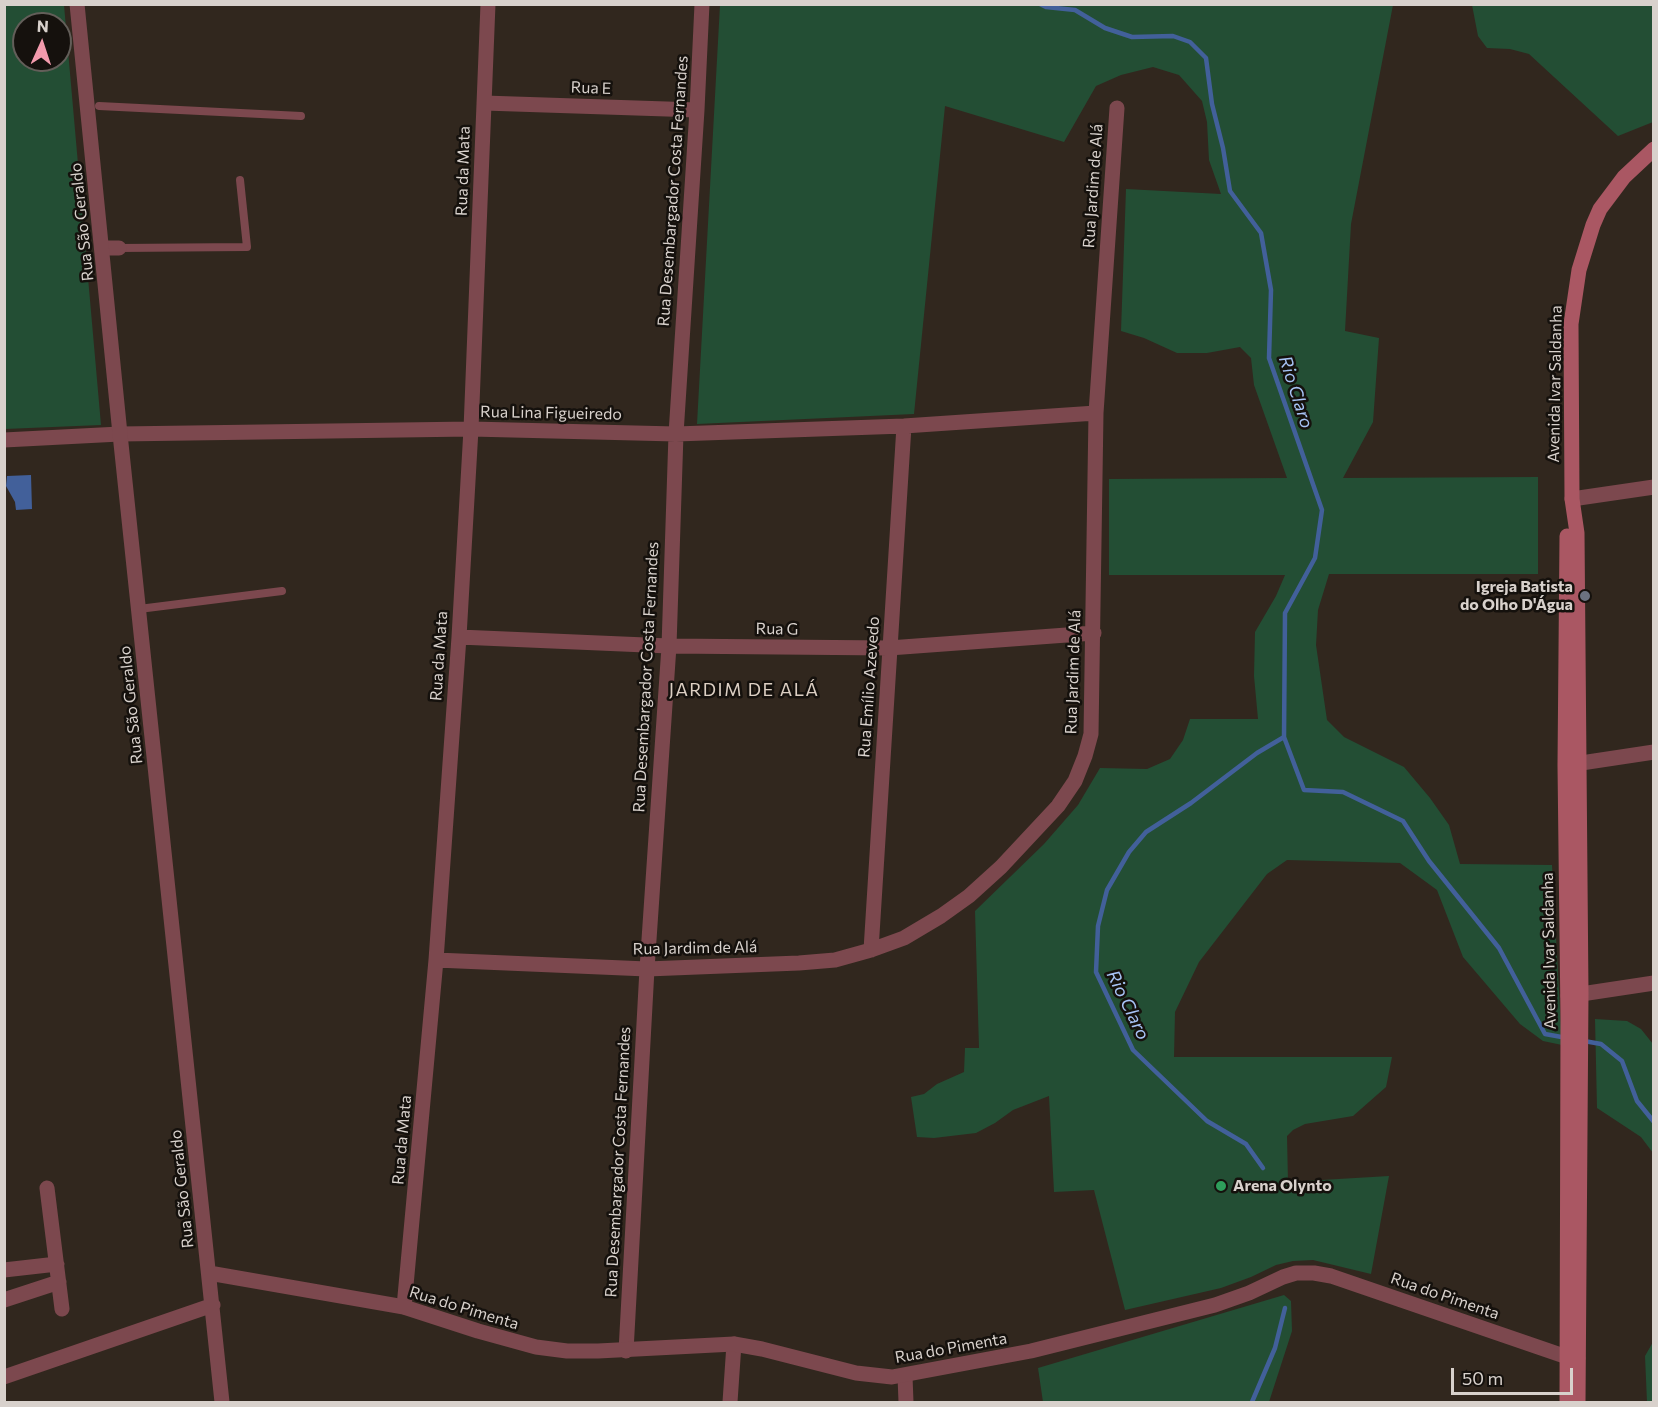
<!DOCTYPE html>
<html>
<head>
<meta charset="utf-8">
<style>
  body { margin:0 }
  #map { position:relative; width:1658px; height:1407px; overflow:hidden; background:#31271e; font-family:Commissioner,sans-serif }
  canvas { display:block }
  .frame { position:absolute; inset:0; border:6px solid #d8d1cc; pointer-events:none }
  .north { position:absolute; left:12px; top:12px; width:60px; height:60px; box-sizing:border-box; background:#15110d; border:2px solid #635e59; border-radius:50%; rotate:3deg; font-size:16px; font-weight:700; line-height:24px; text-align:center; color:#d8d1cc }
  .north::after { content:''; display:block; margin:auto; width:21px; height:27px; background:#f29aac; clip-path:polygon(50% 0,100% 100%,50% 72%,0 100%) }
  .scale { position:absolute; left:1451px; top:1368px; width:122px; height:27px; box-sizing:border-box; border:3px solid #d8d1cc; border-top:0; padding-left:8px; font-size:18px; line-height:21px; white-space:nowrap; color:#d8d1cc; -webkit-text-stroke:4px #15110d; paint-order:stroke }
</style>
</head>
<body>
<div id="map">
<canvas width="1658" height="1407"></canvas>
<div class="frame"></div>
<div class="north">N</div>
<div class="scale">50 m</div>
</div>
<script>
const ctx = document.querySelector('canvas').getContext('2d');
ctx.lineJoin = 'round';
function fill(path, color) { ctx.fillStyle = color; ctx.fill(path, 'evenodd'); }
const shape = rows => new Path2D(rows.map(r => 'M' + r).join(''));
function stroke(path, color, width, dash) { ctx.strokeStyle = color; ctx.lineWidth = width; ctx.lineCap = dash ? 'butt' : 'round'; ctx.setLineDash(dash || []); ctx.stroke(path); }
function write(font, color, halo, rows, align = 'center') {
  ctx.font = font + ' Commissioner,sans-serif'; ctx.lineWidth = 5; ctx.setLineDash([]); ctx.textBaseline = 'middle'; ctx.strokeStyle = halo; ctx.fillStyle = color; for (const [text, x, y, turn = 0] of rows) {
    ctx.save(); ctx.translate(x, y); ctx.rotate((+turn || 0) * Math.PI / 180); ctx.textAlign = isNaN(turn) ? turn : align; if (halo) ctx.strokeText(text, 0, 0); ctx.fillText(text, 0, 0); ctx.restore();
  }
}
fill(shape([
  [4,5,64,5,101,425,5,429],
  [24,24,60,24,60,60,24,60],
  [720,5,1393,5,1351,224,1345,331,1379,338,1373,422,1343,478,1538,477,1538,574,1329,574,1318,610,1316,645,1327,720,1344,737,1404,767,1430,798,1449,825,1460,864,1552,865,1562,1045,1543,1041,1520,1024,1463,957,1437,890,1400,863,1287,860,1267,874,1199,962,1175,1012,1174,1057,1392,1057,1386,1087,1353,1116,1305,1124,1293,1130,1287,1136,1288,1182,1389,1176,1371,1274,1313,1260,1293,1261,1276,1265,1251,1277,1221,1288,1125,1310,1094,1190,1054,1192,1049,1096,1013,1110,995,1123,976,1133,934,1138,917,1137,911,1097,924,1094,937,1084,964,1072,965,1048,979,1048,975,911,1044,844,1078,805,1100,768,1147,769,1170,759,1183,740,1190,719,1258,719,1254,676,1255,632,1276,596,1285,575,1109,575,1109,479,1287,478,1254,385,1251,358,1240,347,1207,353,1177,353,1144,338,1121,331,1126,189,1221,194,1209,160,1207,122,1202,101,1179,75,1153,67,1121,75,1096,86,1064,142,945,106,914,414,697,424],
  [1472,5,1653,5,1653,122,1618,136,1529,54,1510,49,1487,48,1478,36],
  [1595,1019,1627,1021,1641,1029,1653,1044,1653,1153,1641,1137,1597,1108],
  [1284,1295,1291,1301,1292,1331,1269,1402,1043,1402,1038,1368],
  [1653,1342,1653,1402,1647,1402,1645,1356]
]), '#234e34');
fill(shape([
  [31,475,32,509,16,510,15,502,6,486,7,476]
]), '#42609a');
stroke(shape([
  [1040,4,1046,7,1075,10,1105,28,1132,37,1173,36,1190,42,1206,58,1212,104,1223,148,1230,191,1261,233,1271,290,1269,358,1322,510,1315,558,1285,613,1284,737,1304,790,1343,792,1403,821,1429,861,1499,948,1545,1034,1567,1038],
  [1584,1041,1601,1044,1622,1061,1637,1101,1654,1122],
  [1263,1168,1246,1144,1207,1121,1133,1050,1096,972,1098,926,1107,890,1129,852,1146,832,1191,803,1257,753,1284,737],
  [1252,1402,1275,1348,1285,1308]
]), '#42609a', 4.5);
stroke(shape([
  [99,106,301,116],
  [119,248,247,247,240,180],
  [139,609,282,591]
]), '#7c484e', 8);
stroke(shape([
  [484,103,697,110],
  [102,248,119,248],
  [4,440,120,434,471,429,676,434,904,426,1096,413],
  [459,637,669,646,889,648,1094,633],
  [1568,765,1654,752],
  [871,950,904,426],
  [436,960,647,969,799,963,835,960,871,950,904,938,941,916,969,896,1001,867,1058,806,1075,781,1085,756,1091,734,1096,413,1117,108],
  [1568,996,1654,983],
  [47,1188,62,1309],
  [4,1270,57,1264],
  [4,1300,59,1282],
  [404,1307,436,960,459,637,471,429,488,4],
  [626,1351,647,969,669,646,676,434,697,110,702,4],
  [905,1376,906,1402],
  [730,1402,734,1344]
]), '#7c484e', 15);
stroke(shape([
  [77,4,120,434,222,1402],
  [1572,499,1654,487],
  [209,1273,404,1307,478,1331,536,1347,567,1351,598,1351,734,1344,762,1349,856,1373,892,1377,1031,1351,1215,1305,1249,1293,1283,1277,1296,1273,1314,1273,1331,1276,1567,1357,1578,1358],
  [4,1377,213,1305]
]), '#7c484e', 15);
stroke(shape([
  [1567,536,1565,765,1568,1020,1567,1402],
  [1578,1402,1581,993,1577,533,1572,499,1571,324,1579,270,1593,225,1600,209,1624,177,1654,149]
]), '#aa5763', 15);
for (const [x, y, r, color] of [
  [1585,596,6,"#6b7280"],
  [1221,1186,6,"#2e9e5b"]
]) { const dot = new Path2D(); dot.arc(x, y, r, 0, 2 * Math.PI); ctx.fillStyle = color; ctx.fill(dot); stroke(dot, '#15110d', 2); }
write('16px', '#d8d1cc', '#15110d', [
  ["Rua E",591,88,2],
  ["Rua da Mata",463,171,-88],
  ["Rua Jardim de Alá",1093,186,-86],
  ["Rua Desembargador Costa Fernandes",673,191,-86],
  ["Rua São Geraldo",82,222,-96],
  ["Avenida Ivar Saldanha",1555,384,-89],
  ["Rua Lina Figueiredo",551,413,1],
  ["Rua G",777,629,1],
  ["Rua da Mata",439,656,-86],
  ["Rua Jardim de Alá",1073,672,-88],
  ["Rua Desembargador Costa Fernandes",646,677,-87],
  ["Rua Emílio Azevedo",869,687,-86],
  ["Rua São Geraldo",131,705,-96],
  ["Rua Jardim de Alá",695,948,-1],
  ["Avenida Ivar Saldanha",1549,951,-91],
  ["Rua da Mata",402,1140,-85],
  ["Rua Desembargador Costa Fernandes",618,1162,-87],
  ["Rua São Geraldo",182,1189,-96],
  ["Rua do Pimenta",1445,1296,19],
  ["Rua do Pimenta",464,1308,17],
  ["Rua do Pimenta",951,1348,-10]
]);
write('bold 16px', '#d8d1cc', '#15110d', [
  ["Igreja Batista",1573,587],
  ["do Olho D'Água",1573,605],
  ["Arena Olynto",1233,1186,"left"]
], 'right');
write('italic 18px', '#a7c3f5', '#15110d', [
  ["Rio Claro",1296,392,72],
  ["Rio Claro",1128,1005,64]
]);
ctx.letterSpacing = '1.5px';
write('18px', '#dccfc3', '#15110d', [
  ["JARDIM DE ALÁ",744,690]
]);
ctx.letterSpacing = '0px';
</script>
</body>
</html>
